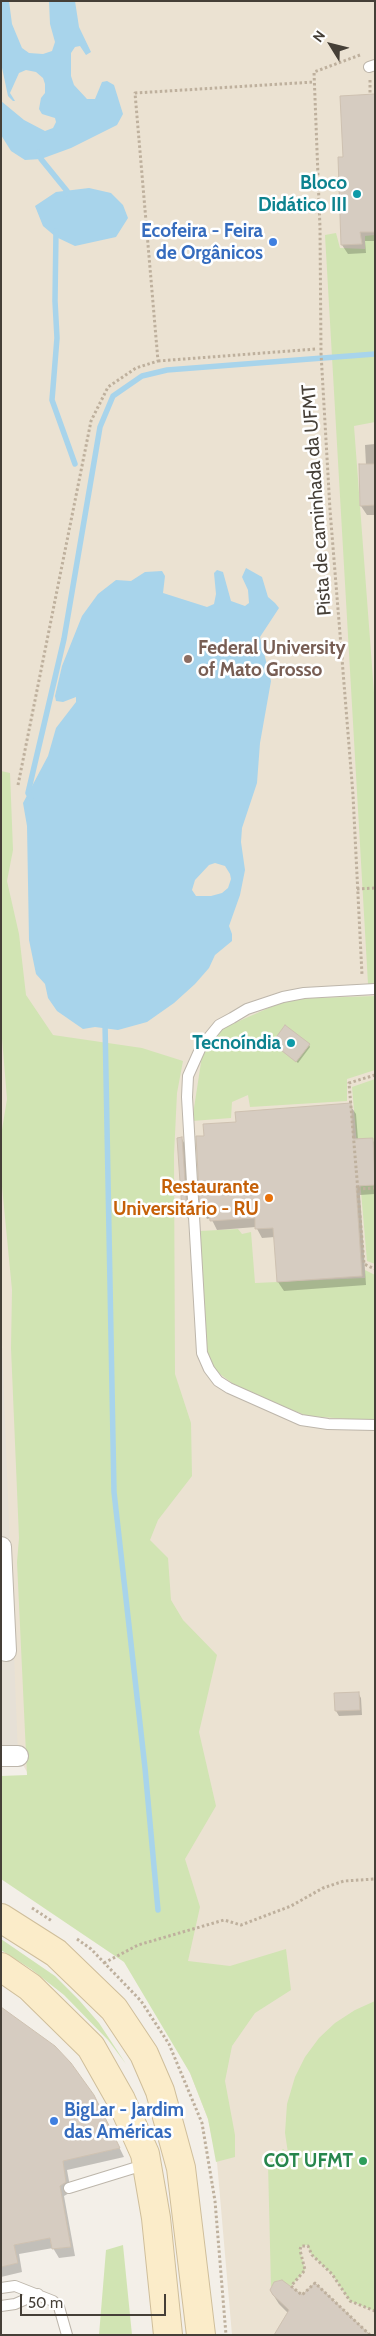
<!DOCTYPE html>
<html>
<head>
<meta charset="utf-8">
<style>
  body { margin:0 }
  #map { position:relative; width:376px; height:2336px; overflow:hidden; background:#f3efe8; font-family:Cabin,sans-serif }
  canvas { display:block }
  .frame { position:absolute; inset:0; border:2px solid #453f37; pointer-events:none }
  .north { position:absolute; left:306px; top:20px; width:50px; height:50px; -webkit-text-stroke:4px #fff; paint-order:stroke; rotate:306deg; font-size:14px; font-weight:700; line-height:20px; text-align:center; color:#453f37 }
  .north::after { content:''; display:block; margin:auto; width:18px; height:22px; background:#453f37; clip-path:polygon(50% 0,100% 100%,50% 72%,0 100%) }
  .scale { position:absolute; left:20px; top:2294px; width:146px; height:22px; box-sizing:border-box; border:2px solid #453f37; border-top:0; padding-left:6px; font-size:15px; line-height:18px; white-space:nowrap; color:#453f37; -webkit-text-stroke:4px #fff; paint-order:stroke }
</style>
</head>
<body>
<div id="map">
<canvas width="376" height="2336"></canvas>
<div class="frame"></div>
<div class="north">N</div>
<div class="scale">50 m</div>
</div>
<script>
const ctx = document.querySelector('canvas').getContext('2d');
ctx.lineJoin = 'round';
function fill(path, color) { ctx.fillStyle = color; ctx.fill(path, 'evenodd'); }
const shape = rows => new Path2D(rows.map(r => 'M' + r).join(''));
function stroke(path, color, width, dash) { ctx.strokeStyle = color; ctx.lineWidth = width; ctx.lineCap = dash ? 'butt' : 'round'; ctx.setLineDash(dash || []); ctx.stroke(path); }
function write(font, color, halo, rows, align = 'center') {
  ctx.font = font + ' Cabin,sans-serif'; ctx.lineWidth = 5; ctx.setLineDash([]); ctx.textBaseline = 'middle'; ctx.strokeStyle = halo; ctx.fillStyle = color; for (const [text, x, y, turn = 0] of rows) {
    ctx.save(); ctx.translate(x, y); ctx.rotate((+turn || 0) * Math.PI / 180); ctx.textAlign = isNaN(turn) ? turn : align; if (halo) ctx.strokeText(text, 0, 0); ctx.fillText(text, 0, 0); ctx.restore();
  }
}
fill(shape([
  [1,1348,11,1348,19,1538,1,1539],
  [17,1562,24,1749,1,1750,1,1563]
]), '#e6e0d6');
fill(shape([
  [1,1,375,1,375,2335,232,2335,217,2162,208,2119,190,2073,118,1934,18,1756,1,1318]
]), '#ebe2d2');
fill(shape([
  [336,233,340,248,365,249,365,236,375,235,375,422,354,426,375,706,375,984,368,984,325,235],
  [1,771,10,773,13,850,7,881,19,934,26,995,53,1035,142,1048,183,1061,177,1093,174,1155,175,1374,191,1423,192,1476,158,1520,150,1540,168,1558,171,1600,183,1620,217,1655,199,1732,216,1806,185,1859,200,1907,188,1961,230,1966,286,1949,291,1990,255,2013,232,2046,225,2081,235,2135,235,2157,216,2162,208,2119,190,2073,124,1962,1,1879,1,1776,27,1775,17,1562,19,1538,11,1348,12,1290,1,1176,1,1136,7,1099,1,1026],
  [375,996,375,1070,347,1079,347,1101,250,1107,248,1095,232,1102,231,1118,192,1121,202,1056,221,1029,289,999],
  [375,1079,375,1264,367,1261,352,1087],
  [238,1229,242,1234,251,1232,255,1283,365,1278,365,1270,375,1275,375,1421,308,1416,244,1392,212,1368,206,1350,200,1231],
  [1,1939,55,1976,79,2000,99,2023,126,2064,108,2040,64,1995,31,1969,1,1950],
  [375,2001,375,2311,350,2301,332,2274,312,2255,307,2245,302,2246,300,2250,305,2270,291,2286,279,2280,274,2283,271,2287,268,2164,283,2149,288,2153,285,2133,287,2104,295,2077,305,2057,319,2038,335,2023,355,2010],
  [123,2245,132,2335,99,2335,106,2250]
]), '#d1e4b3');
fill(shape([
  [1,1,9,1,12,24,22,48,29,53,43,54,52,51,55,42,50,24,49,1,75,1,79,27,91,52,86,55,80,46,75,47,71,53,71,76,74,85,87,99,95,99,102,82,107,81,114,85,123,114,117,125,71,148,41,159,25,160,11,151,1,135,1,101,24,120,45,131,53,128,56,122,55,118,42,114,39,109,41,98,45,93,45,84,43,78,36,72,26,70,19,73,10,93,15,101,13,101,8,96,1,63],
  [89,188,111,193,123,205,128,218,116,237,75,246,56,237,43,226,35,206,56,192],
  [246,568,262,577,268,597,275,603,279,608,260,637,271,681,260,743,257,783,242,828,241,842,245,870,240,895,229,926,232,934,232,941,215,955,209,968,195,984,174,1003,147,1022,118,1030,95,1027,83,1029,57,1011,48,998,45,984,36,974,29,940,27,826,23,803,48,756,56,728,76,702,76,697,63,702,56,701,55,696,62,666,82,616,98,594,116,580,131,581,145,572,162,571,165,576,163,593,207,607,214,604,216,594,214,573,217,570,223,572,231,601,245,606,249,603,248,590,242,577],
  [215,863,225,866,230,874,231,879,228,888,222,893,211,896,196,896,192,890,195,880,209,865]
]), '#a8d4eb');
fill(shape([
  [375,96,375,241,365,241,366,253,348,254,342,245,344,158],
  [375,444,375,515,367,515,361,506,366,465,365,445],
  [273,1043,309,1045,310,1047,298,1063],
  [350,1105,356,1114,358,1140,372,1139,375,1144,375,1194,360,1195,366,1285,284,1291,278,1282,275,1237,262,1238,256,1227,217,1230,211,1218,207,1219,202,1209,206,1137,237,1123],
  [182,1139,187,1148,191,1220,189,1220,183,1211],
  [358,1693,361,1698,362,1715,339,1716,336,1711,335,1694],
  [1,2008,54,2047,99,2106,124,2157,67,2170,71,2192,64,2196,75,2256,59,2258,53,2248,19,2254,22,2272,1,2277],
  [272,2293,302,2297,288,2313,279,2304]
]), '#0003');
stroke(shape([
  [39,152,41,159,67,191,63,197],
  [56,231,55,301,57,338,52,400,75,464],
  [31,798,28,793,64,639,100,427,113,396,142,376,167,370,375,354],
  [105,1023,114,1492,145,1768,158,1910]
]), '#a8d4eb', 5.5);
const building = shape([
  [375,94,375,232,360,232,362,244,341,245,338,157,343,157,340,96,375,94],
  [359,464,375,464,375,505,360,506,359,464],
  [285,1025,310,1044,296,1062,272,1043,285,1025],
  [351,1103,353,1139,373,1138,375,1185,356,1186,362,1276,277,1282,273,1228,255,1229,255,1218,210,1221,209,1209,200,1210,196,1136,204,1136,203,1124,236,1122,235,1112,351,1103],
  [182,1137,187,1211,182,1211,177,1138,182,1137],
  [359,1692,360,1710,335,1711,334,1693,359,1692],
  [1,2007,55,2046,71,2063,94,2095,120,2148,63,2161,66,2182,60,2186,71,2247,52,2249,50,2238,14,2245,18,2263,1,2267,1,2007],
  [282,2280,302,2295,315,2283,370,2335,274,2335,289,2310,273,2295,270,2290,274,2282,282,2280]
]);
fill(building, '#d6ccc1');
stroke(building, '#cec1b1', 1);
const service = shape([
  [369,67,375,65],
  [375,989,304,993,283,997,247,1009,232,1018,219,1025,201,1047,188,1076,187,1097,202,1353,209,1369,218,1381,229,1388,301,1420,328,1424,375,1425],
  [69,2188,147,2164],
  [1,2288,15,2286,53,2301,59,2307,67,2335],
  [1,2306,15,2304,38,2294]
]);
const minor = shape([
  [1,1547,6,1651],
  [1,1756,18,1756]
]);
const secondary = shape([
  [1,1918,56,1953,114,2009,144,2054,160,2091,181,2168,201,2335],
  [1,1967,30,1987,91,2047,121,2100,145,2154,156,2218,168,2335]
]);
stroke(service, '#bdb6ab', 12);
stroke(minor, '#bdb6ab', 22);
stroke(secondary, '#cfbe9a', 30);
stroke(shape([
  [360,55,314,72,320,228,321,353,330,510,353,795,362,975],
  [370,80,370,95],
  [158,361,316,349],
  [18,785,91,421,108,387,136,368,158,361,135,93,314,82],
  [357,889,375,888],
  [375,1075,349,1083,364,1264,375,1269],
  [358,1189,375,1188],
  [32,1908,52,1921],
  [77,1939,91,1949,141,2001,169,2044,202,2123,215,2201,226,2335],
  [104,1963,138,1945,224,1920,241,1925,291,1906,323,1888,344,1881,375,1879],
  [370,2335,315,2283,302,2295,291,2286,305,2270,300,2250,301,2246,308,2246,312,2255,332,2274,350,2301,375,2311]
]), '#beb09d', 3, [2.5, 2.5]);
stroke(service, '#fff', 10);
stroke(minor, '#fff', 20);
stroke(secondary, '#fbecc9', 28);
for (const [x, y, r, color] of [
  [357,194,5,"#0f9aa8"],
  [273,242,5,"#3f7fe0"],
  [188,659,5,"#8d6e63"],
  [291,1043,5,"#0f9aa8"],
  [269,1198,5,"#e8710a"],
  [54,2121,5,"#3f7fe0"],
  [363,2161,5,"#2e9e5b"]
]) { const dot = new Path2D(); dot.arc(x, y, r, 0, 2 * Math.PI); ctx.fillStyle = color; ctx.fill(dot); stroke(dot, '#fff', 2); }
write('bold 19px', '#0d838f', '#fff', [
  ["Bloco",347,183],
  ["Didático III",347,205],
  ["Tecnoíndia",281,1043]
], 'right');
write('bold 19px', '#366cbe', '#fff', [
  ["Ecofeira - Feira",263,231],
  ["de Orgânicos",263,253],
  ["BigLar - Jardim",64,2110,"left"],
  ["das Américas",64,2132,"left"]
], 'right');
write('19px', '#453f37', '#fff', [
  ["Pista de caminhada da UFMT",317,500,-94]
]);
write('bold 19px', '#785e54', '#fff', [
  ["Federal University",198,648],
  ["of Mato Grosso",198,670]
], 'left');
write('bold 19px', '#c56008', '#fff', [
  ["Restaurante",259,1187],
  ["Universitário - RU",259,1209]
], 'right');
write('bold 19px', '#27864d', '#fff', [
  ["COT UFMT",353,2161]
], 'right');
</script>
</body>
</html>
